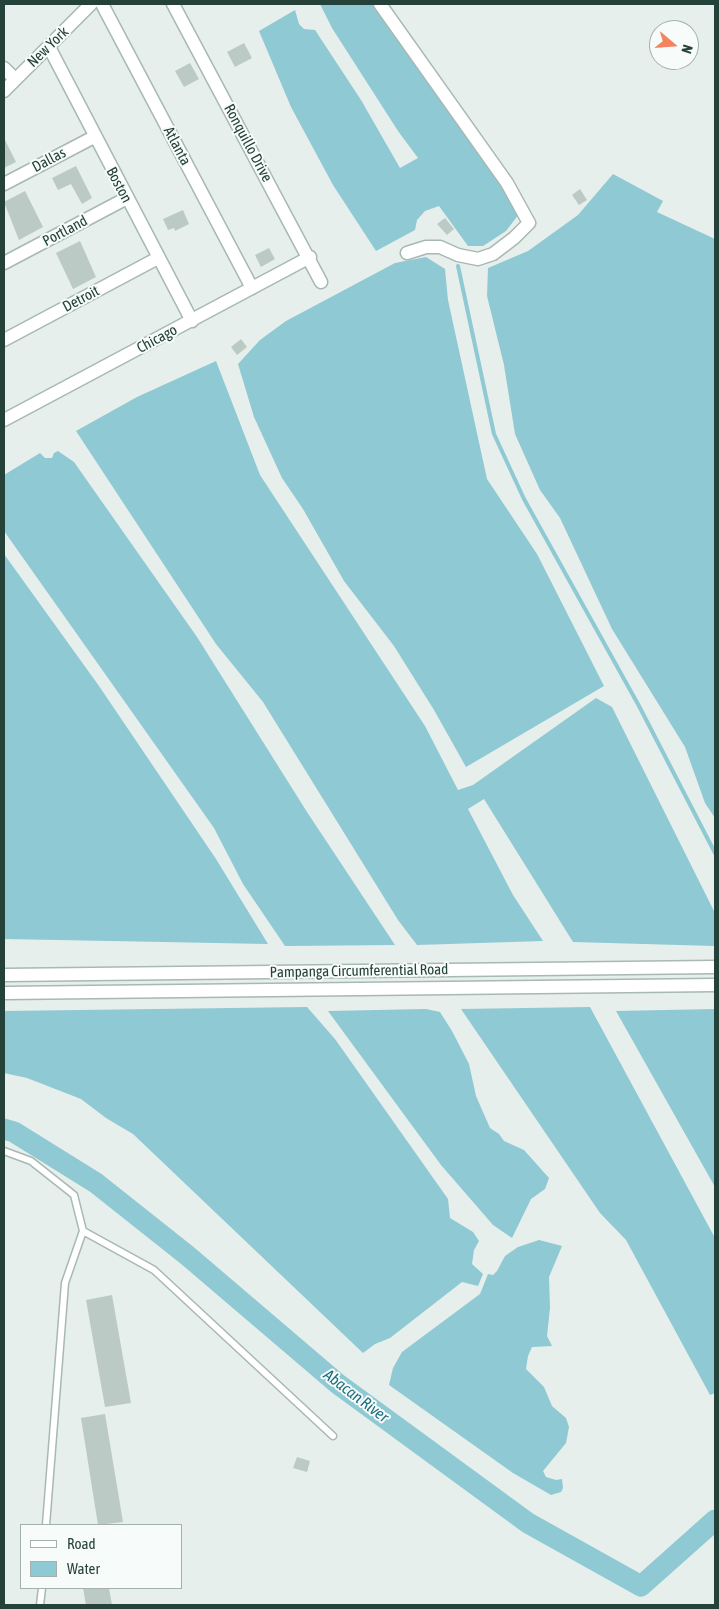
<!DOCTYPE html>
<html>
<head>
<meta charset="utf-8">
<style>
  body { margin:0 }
  #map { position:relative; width:719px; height:1609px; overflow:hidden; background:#e6efeb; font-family:"Asap Condensed",sans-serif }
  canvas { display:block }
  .frame { position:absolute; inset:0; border:5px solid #24423a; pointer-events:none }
  .legend { position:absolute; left:20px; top:1524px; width:162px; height:65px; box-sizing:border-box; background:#f7fbf9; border:1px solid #a3b1ad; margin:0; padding:6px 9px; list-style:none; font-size:15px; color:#24423a }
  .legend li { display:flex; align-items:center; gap:10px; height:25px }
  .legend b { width:25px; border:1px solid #a3b1ad }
  .north { position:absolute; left:649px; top:20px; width:50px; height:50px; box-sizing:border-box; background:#f7fbf9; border:1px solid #a3b1ad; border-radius:50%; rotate:108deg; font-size:14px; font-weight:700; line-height:20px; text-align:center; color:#24423a }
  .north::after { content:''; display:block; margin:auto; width:18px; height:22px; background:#f4845f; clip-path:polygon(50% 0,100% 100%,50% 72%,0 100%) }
</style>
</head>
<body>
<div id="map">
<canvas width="719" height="1609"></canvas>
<div class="frame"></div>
<ul class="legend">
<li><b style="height:6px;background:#fff"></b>Road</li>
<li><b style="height:14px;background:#8ec9d4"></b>Water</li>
</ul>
<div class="north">N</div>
</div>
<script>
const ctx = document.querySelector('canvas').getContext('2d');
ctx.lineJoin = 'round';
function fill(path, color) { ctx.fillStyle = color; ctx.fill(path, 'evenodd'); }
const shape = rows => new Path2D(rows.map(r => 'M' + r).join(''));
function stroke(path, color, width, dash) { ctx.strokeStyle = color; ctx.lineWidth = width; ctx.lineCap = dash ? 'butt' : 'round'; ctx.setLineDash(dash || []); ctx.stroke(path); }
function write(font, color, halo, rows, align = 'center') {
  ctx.font = font + ' "Asap Condensed",sans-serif'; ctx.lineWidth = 4; ctx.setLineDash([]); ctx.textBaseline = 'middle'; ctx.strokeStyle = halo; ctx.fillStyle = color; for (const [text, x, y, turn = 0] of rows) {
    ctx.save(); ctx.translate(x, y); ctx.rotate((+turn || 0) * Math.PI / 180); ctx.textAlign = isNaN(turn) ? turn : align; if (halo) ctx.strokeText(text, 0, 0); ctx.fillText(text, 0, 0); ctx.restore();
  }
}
fill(shape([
  [320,4,375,4,484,155,519,214,506,231,483,246,468,246,439,206,425,211,417,220,415,230,376,251,333,185,291,107,259,31,295,10,299,24,304,29,315,30,361,100,400,168,418,158,398,131,332,28],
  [613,174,663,201,657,212,715,239,715,818,705,803,685,747,612,629,560,518,540,490,515,434,504,365,487,296,488,268,528,251,578,215],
  [426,257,445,269,448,300,487,479,537,554,604,686,466,767,434,710,394,646,344,581,303,509,282,478,254,417,238,364,260,340,286,321,395,263],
  [216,361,260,475,425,726,458,790,473,785,596,698,612,707,715,913,715,946,573,942,484,799,468,809,513,895,543,941,417,945,398,920,263,702,216,644,76,431,137,397],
  [58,451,74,462,197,637,307,812,395,945,285,946,243,884,214,828,4,531,4,475,40,453,45,458,52,458,54,453],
  [4,554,99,686,216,859,268,944,4,939],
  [307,1007,335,1039,448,1199,450,1218,473,1232,479,1241,474,1250,472,1264,483,1274,478,1286,462,1282,390,1338,375,1344,363,1353,133,1134,106,1118,81,1099,27,1078,4,1073,4,1011],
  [590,1007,715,1238,715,1393,710,1395,626,1240,600,1213,461,1009],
  [426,1009,440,1012,452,1031,469,1064,476,1096,490,1128,499,1134,504,1141,524,1150,549,1178,545,1189,531,1199,512,1238,493,1225,441,1165,328,1011],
  [715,1009,715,1187,616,1011],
  [539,1240,562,1246,549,1277,550,1308,547,1336,552,1346,532,1347,528,1356,526,1369,544,1387,552,1406,566,1418,569,1427,566,1443,543,1471,546,1477,556,1480,562,1479,563,1488,561,1492,551,1495,513,1473,389,1385,393,1368,402,1352,480,1294,488,1274,493,1275,497,1271,505,1256,518,1247]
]), '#8ec9d4');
stroke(shape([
  [458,266,494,434,524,499,639,706,715,853]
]), '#8ec9d4', 4);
stroke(shape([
  [4,1129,14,1132,96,1183,188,1256,338,1384,528,1523,641,1586,715,1520]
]), '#8ec9d4', 21);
fill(shape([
  [244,43,252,58,235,67,227,52],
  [190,63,199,79,184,87,175,71],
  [4,138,16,162,4,168],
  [76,166,92,198,82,204,71,184,58,190,52,178],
  [580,189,587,200,579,205,572,195],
  [25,191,43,227,19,240,4,202],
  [183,210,189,224,175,231,174,228,168,230,163,219],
  [445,218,454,229,447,235,437,224],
  [80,241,96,277,73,289,56,253],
  [269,248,275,259,261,267,255,255],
  [241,339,247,347,237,355,231,347],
  [112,1295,131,1403,105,1407,86,1300],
  [105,1414,123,1522,98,1525,81,1418],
  [297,1457,310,1461,307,1472,293,1468],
  [83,1588,109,1588,112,1605,86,1605]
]), '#bbcac4');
const lane = shape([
  [4,1151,31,1161,74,1195,83,1231,154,1270,333,1436],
  [46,1525,65,1283,83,1231],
  [40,1605,42,1588]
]);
const street = shape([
  [102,4,252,288],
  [173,4,321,282],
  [380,4,507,183,529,223,514,238,493,254,478,259,458,255,440,247,426,247,407,253],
  [49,47,192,321],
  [4,68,15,79],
  [4,91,91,4],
  [4,184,94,137],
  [4,263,127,198],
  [4,340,158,258],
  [4,420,310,257],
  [4,975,715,967],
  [4,993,715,985]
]);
stroke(lane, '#a8b8b2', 9);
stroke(street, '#a8b8b2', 15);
stroke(lane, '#fff', 6);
stroke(street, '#fff', 12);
write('15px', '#24423a', '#f7fbf9', [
  ["New York",48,47,-44],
  ["Ronquillo Drive",248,143,62],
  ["Atlanta",177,146,62],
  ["Dallas",49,160,-28],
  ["Boston",119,185,62],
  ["Portland",65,231,-28],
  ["Detroit",81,299,-28],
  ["Chicago",157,339,-28],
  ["Pampanga Circumferential Road",359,971,-1]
]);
write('italic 16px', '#1c6f80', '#f7fbf9', [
  ["Abacan River",356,1396,37]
]);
</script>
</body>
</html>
